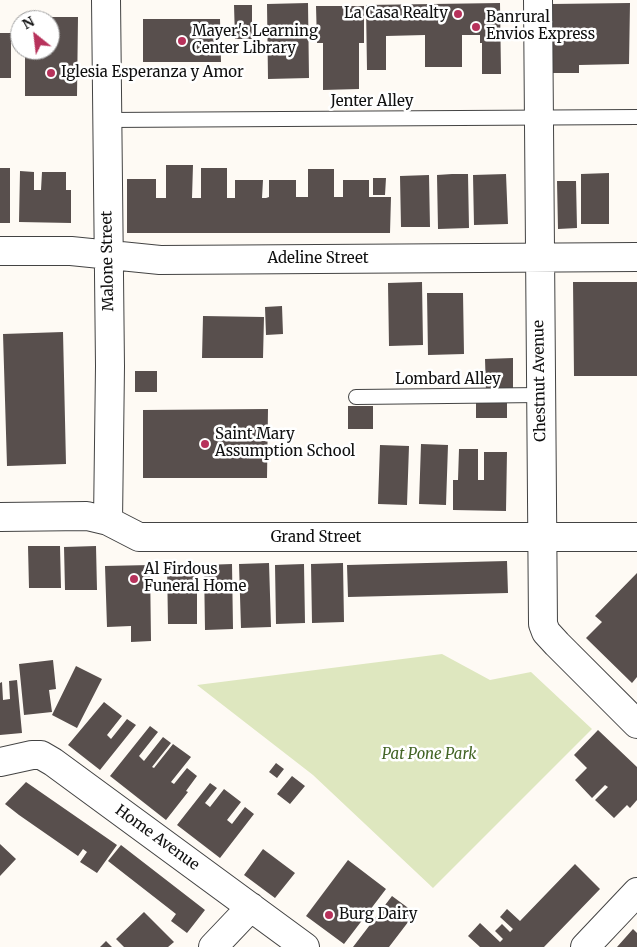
<!DOCTYPE html>
<html>
<head>
<meta charset="utf-8">
<style>
  body { margin:0 }
  #map { position:relative; width:637px; height:947px; overflow:hidden; background:#fefaf4; font-family:Merriweather,serif }
  canvas { display:block }
  .north { position:absolute; left:10px; top:10px; width:50px; height:50px; box-sizing:border-box; background:#fff; border:1px solid #9f9f9f; border-radius:50%; rotate:331deg; font-size:14px; font-weight:700; line-height:20px; text-align:center; color:#101010 }
  .north::after { content:''; display:block; margin:auto; width:18px; height:22px; background:#b7325b; clip-path:polygon(50% 0,100% 100%,50% 72%,0 100%) }
</style>
</head>
<body>
<div id="map">
<canvas width="637" height="947"></canvas>
<div class="north">N</div>
</div>
<script>
const ctx = document.querySelector('canvas').getContext('2d');
ctx.lineJoin = 'round';
function fill(path, color) { ctx.fillStyle = color; ctx.fill(path, 'evenodd'); }
const shape = rows => new Path2D(rows.map(r => 'M' + r).join(''));
function stroke(path, color, width, dash) { ctx.strokeStyle = color; ctx.lineWidth = width; ctx.lineCap = dash ? 'butt' : 'round'; ctx.setLineDash(dash || []); ctx.stroke(path); }
function write(font, color, halo, rows, align = 'center') {
  ctx.font = font + ' Merriweather,serif'; ctx.lineWidth = 5; ctx.setLineDash([]); ctx.textBaseline = 'middle'; ctx.strokeStyle = halo; ctx.fillStyle = color; for (const [text, x, y, turn = 0] of rows) {
    ctx.save(); ctx.translate(x, y); ctx.rotate((+turn || 0) * Math.PI / 180); ctx.textAlign = isNaN(turn) ? turn : align; if (halo) ctx.strokeText(text, 0, 0); ctx.fillText(text, 0, 0); ctx.restore();
  }
}
fill(shape([
  [442,654,490,680,531,672,592,729,433,888,313,775,197,685]
]), '#dee7bf');
fill(shape([
  [308,3,309,78,268,79,267,4],
  [500,3,501,74,482,74,482,43,480,43,480,35,462,35,462,67,425,67,425,35,386,36,386,70,367,70,366,5],
  [630,3,629,64,579,65,579,73,553,73,552,4],
  [234,5,252,5,252,39,235,39],
  [316,6,364,6,364,43,359,43,359,89,323,90,323,43,317,43],
  [25,17,78,17,77,96,25,96,25,50,50,50,50,20,25,20],
  [143,19,220,19,221,62,143,62],
  [0,33,11,33,11,78,0,78],
  [166,165,193,165,192,198,201,198,201,168,227,168,227,198,235,198,235,180,263,180,262,198,266,198,269,197,269,180,296,180,296,197,308,197,308,169,334,169,334,197,343,197,343,180,369,180,369,197,391,197,390,233,127,233,127,179,156,179,156,198,166,198],
  [0,168,10,168,10,223,0,223],
  [20,171,34,172,34,190,41,190,42,172,66,172,66,190,71,190,71,223,19,222],
  [609,173,609,224,581,224,581,174],
  [452,174,468,174,469,228,438,229,437,175],
  [506,174,508,224,474,225,473,175],
  [429,175,430,227,401,227,400,176],
  [373,178,386,178,385,195,373,195],
  [557,181,576,181,577,228,558,229],
  [422,282,423,345,389,346,388,283],
  [573,282,637,282,637,376,574,376],
  [427,293,463,293,464,354,428,355],
  [282,306,283,334,266,335,265,307],
  [203,316,264,317,263,358,202,358],
  [63,332,66,464,7,466,3,334],
  [513,358,513,391,486,391,485,359],
  [135,371,157,371,157,392,135,392],
  [476,403,507,403,507,418,476,418],
  [348,406,373,406,373,429,348,429],
  [268,409,267,478,143,478,143,410],
  [421,444,448,445,446,505,419,504],
  [380,445,409,446,407,505,378,504],
  [459,449,478,449,478,480,484,480,484,452,507,452,506,511,453,510,453,480,458,480],
  [28,546,60,546,61,588,29,588],
  [96,546,97,590,65,590,64,547],
  [507,561,508,593,348,597,347,565],
  [167,563,197,563,197,624,168,624],
  [269,563,271,627,241,628,239,564],
  [343,563,344,622,312,623,311,564],
  [232,564,233,629,205,630,204,565],
  [304,564,305,623,276,624,275,565],
  [150,565,151,641,131,642,131,626,107,627,105,566],
  [637,573,637,677,632,683,586,638,602,622,595,616],
  [53,660,56,689,49,690,52,712,24,715,19,664],
  [76,666,102,679,77,728,52,715],
  [17,680,22,733,0,735,0,683,2,682,3,700,10,699,9,681],
  [104,702,122,716,107,735,111,739,127,719,136,725,100,770,68,745],
  [150,726,158,732,139,756,144,761,163,737,171,743,152,767,154,768,173,744,191,757,171,782,174,784,187,768,197,776,186,791,188,792,166,820,110,776],
  [598,730,637,767,637,800,630,808,627,805,614,818,595,800,608,787,605,785,592,798,575,780,587,768,574,755],
  [276,763,284,769,277,778,269,772],
  [292,776,305,786,290,804,277,794],
  [26,782,117,845,97,873,80,862,87,852,83,849,78,856,19,815,5,804],
  [210,783,217,788,205,803,210,807,224,789,241,802,227,820,232,824,245,807,254,814,220,858,177,825],
  [0,844,16,859,0,876],
  [121,845,205,910,187,933,171,921,176,914,108,861],
  [263,849,295,873,275,898,244,875],
  [348,860,386,889,344,944,306,916],
  [575,864,600,889,544,947,480,947,468,936,480,923,500,942,503,939,495,931,502,924,510,932,513,929,500,917,507,909,520,921],
  [392,896,415,913,389,947,353,947],
  [144,912,174,942,168,947,124,947,116,939],
  [633,929,637,933,637,947,617,947],
  [106,941,112,947,100,947]
]), '#584f4d');
const service = shape([
  [107,120,637,117],
  [356,397,540,395]
]);
const minor = shape([
  [106,0,110,366,108,521],
  [538,0,543,624,546,632,557,644,637,724],
  [0,251,71,251,160,260,637,257],
  [0,517,87,516,108,521,139,537,637,537],
  [0,762,32,755,41,755,53,762,305,947],
  [213,947,251,907],
  [585,947,637,892]
]);
stroke(service, '#434343', 16);
stroke(minor, '#434343', 30);
stroke(service, '#fff', 14);
stroke(minor, '#fff', 28);
for (const [x, y, r, color] of [
  [458,14,5,"#b7325b"],
  [476,27,5,"#b7325b"],
  [182,41,5,"#b7325b"],
  [51,73,5,"#b7325b"],
  [205,444,5,"#b7325b"],
  [134,579,5,"#b7325b"],
  [329,915,5,"#b7325b"]
]) { const dot = new Path2D(); dot.arc(x, y, r, 0, 2 * Math.PI); ctx.fillStyle = color; ctx.fill(dot); stroke(dot, '#fff', 2); }
write('15px', '#101010', '#fff', [
  ["La Casa Realty",448,14,"right"],
  ["Banrural",486,18],
  ["Envios Express",486,35],
  ["Mayer's Learning",192,32],
  ["Center Library",192,49],
  ["Iglesia Esperanza y Amor",61,73],
  ["Saint Mary",215,435],
  ["Assumption School",215,452],
  ["Al Firdous",144,570],
  ["Funeral Home",144,587],
  ["Burg Dairy",339,915]
], 'left');
write('15px', '#101010', '#fff', [
  ["Jenter Alley",372,102],
  ["Adeline Street",318,259],
  ["Malone Street",108,261,-91],
  ["Lombard Alley",448,380],
  ["Chestnut Avenue",540,381,-91],
  ["Grand Street",316,538],
  ["Home Avenue",157,838,36]
]);
write('italic 15px', '#426424', '#fff', [
  ["Pat Pone Park",429,755]
]);
</script>
</body>
</html>
